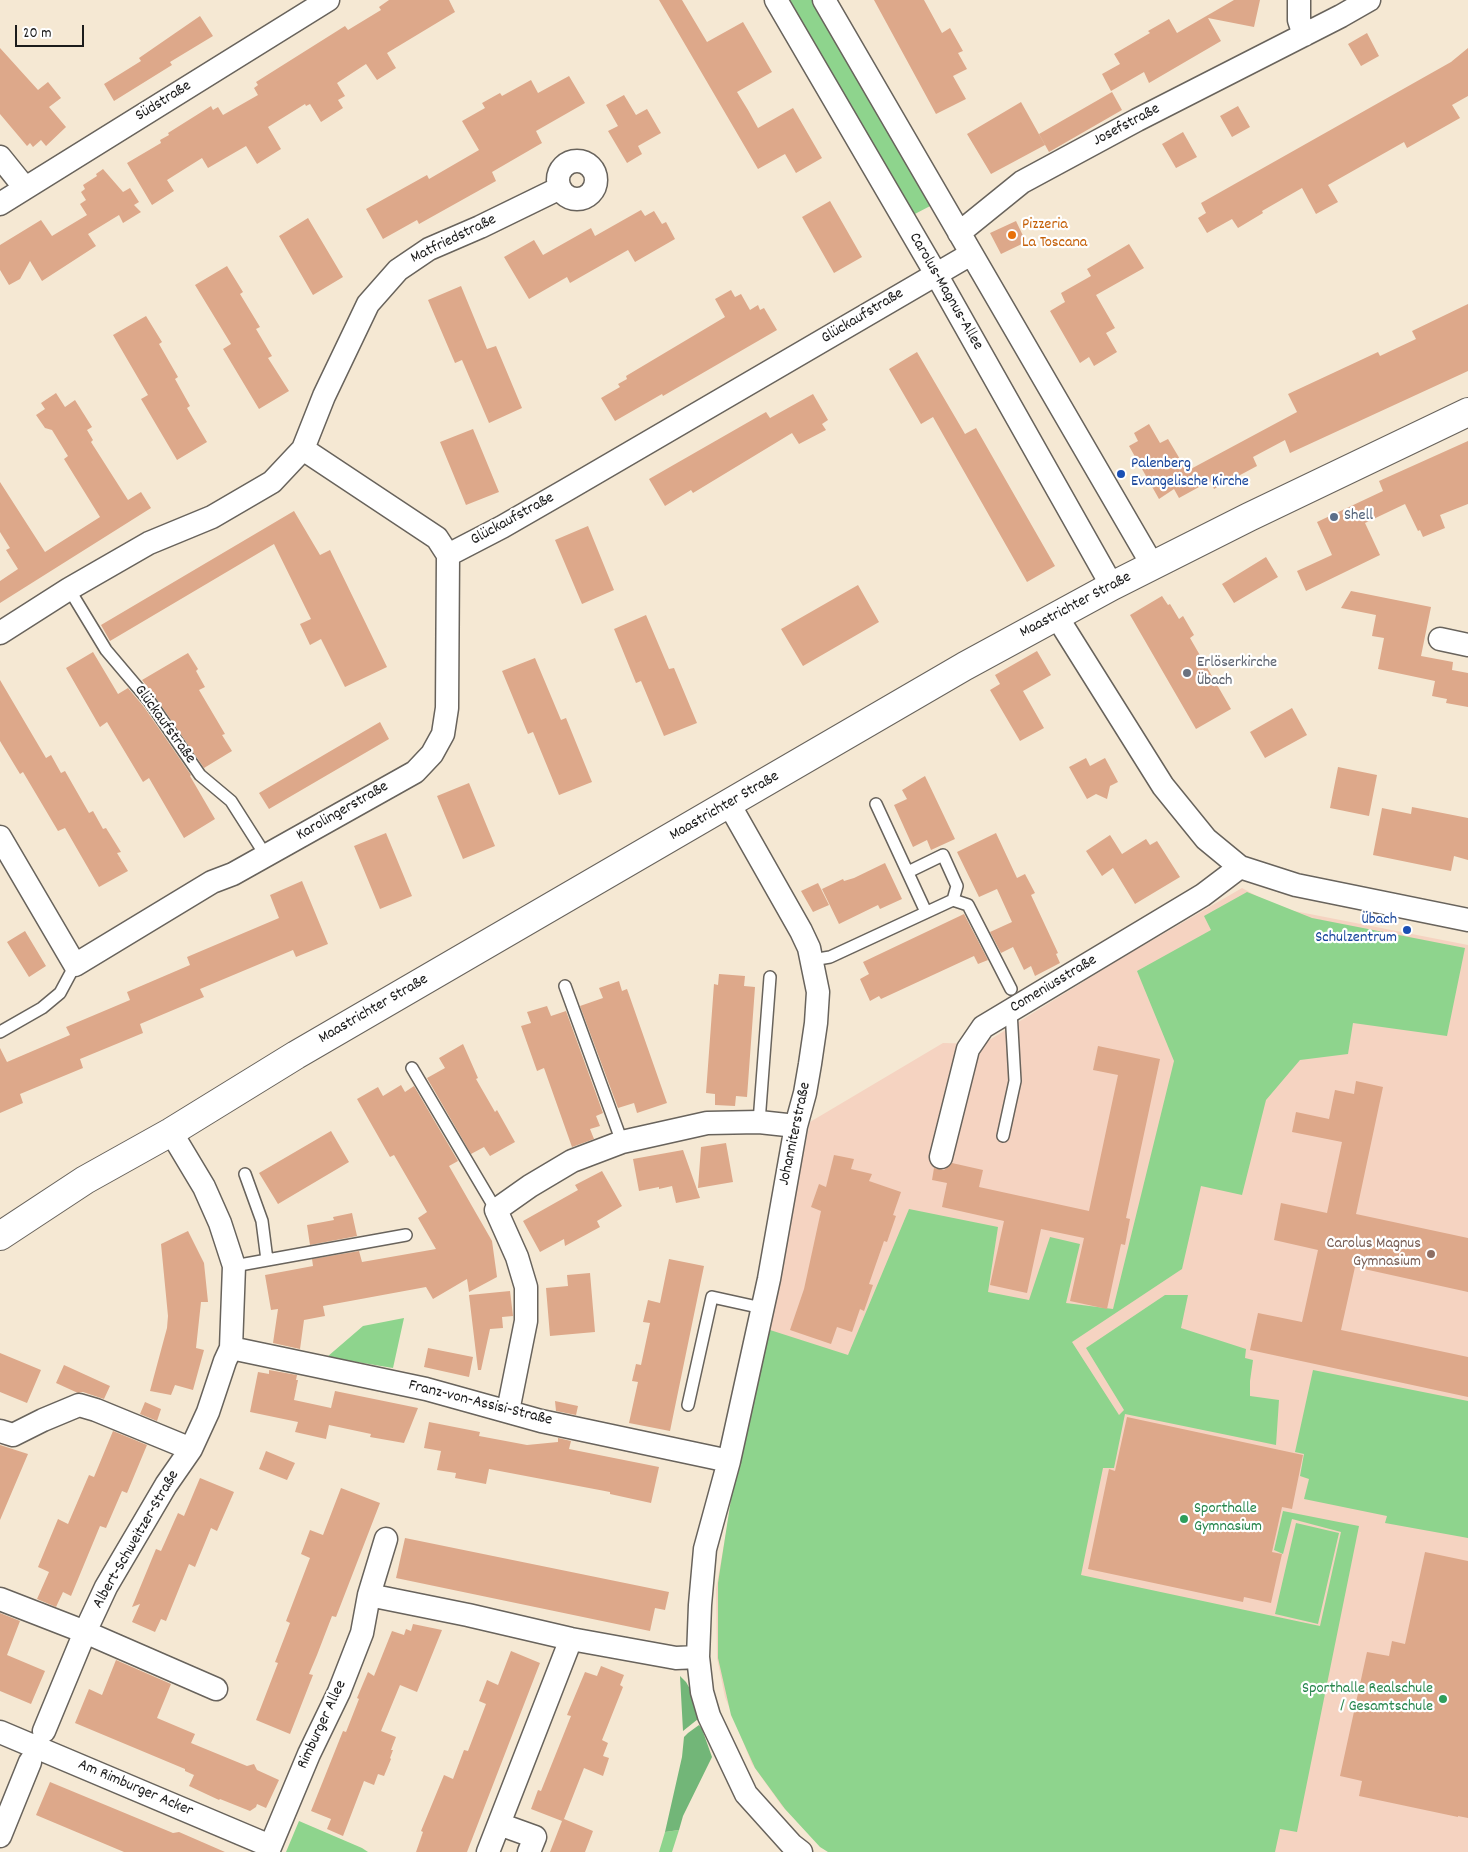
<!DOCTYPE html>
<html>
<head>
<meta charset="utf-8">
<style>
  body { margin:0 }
  #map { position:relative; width:1468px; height:1852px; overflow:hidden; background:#f5e8d3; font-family:Dekko,sans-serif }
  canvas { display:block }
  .scale { position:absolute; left:15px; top:25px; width:69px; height:22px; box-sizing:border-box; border:2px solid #1c1c1c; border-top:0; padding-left:6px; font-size:15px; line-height:18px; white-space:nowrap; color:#1c1c1c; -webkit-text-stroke:4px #fff; paint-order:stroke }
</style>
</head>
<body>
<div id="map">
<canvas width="1468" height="1852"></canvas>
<div class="scale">20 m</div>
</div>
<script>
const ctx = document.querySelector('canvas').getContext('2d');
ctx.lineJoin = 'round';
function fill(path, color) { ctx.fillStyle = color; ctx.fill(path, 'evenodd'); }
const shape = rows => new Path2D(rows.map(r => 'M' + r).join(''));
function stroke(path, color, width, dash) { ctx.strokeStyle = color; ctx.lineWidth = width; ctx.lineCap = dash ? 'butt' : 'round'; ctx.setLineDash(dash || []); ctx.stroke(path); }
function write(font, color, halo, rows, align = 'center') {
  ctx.font = font + ' Dekko,sans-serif'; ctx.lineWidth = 4.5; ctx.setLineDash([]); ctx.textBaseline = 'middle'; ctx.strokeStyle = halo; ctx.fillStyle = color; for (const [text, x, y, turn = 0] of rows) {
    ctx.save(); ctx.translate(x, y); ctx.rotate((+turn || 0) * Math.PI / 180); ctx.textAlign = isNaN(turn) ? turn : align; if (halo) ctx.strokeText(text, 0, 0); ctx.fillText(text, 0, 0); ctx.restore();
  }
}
fill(shape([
  [1242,888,1279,908,1468,945,1468,1852,829,1852,782,1806,752,1764,725,1697,717,1658,716,1589,727,1527,810,1122,943,1043,983,1044,1120,959]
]), '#f5d3c1');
fill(shape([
  [784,0,814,0,934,204,911,216],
  [1247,892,1312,918,1465,948,1447,1036,1353,1023,1348,1054,1300,1060,1266,1100,1242,1195,1201,1186,1182,1269,1072,1342,1119,1415,1124,1410,1086,1348,1165,1295,1188,1295,1181,1328,1246,1349,1245,1358,1253,1360,1250,1381,1250,1396,1279,1400,1276,1445,1125,1414,1114,1468,1103,1468,1081,1575,1320,1626,1341,1532,1292,1519,1283,1554,1274,1550,1283,1511,1359,1526,1297,1832,1280,1829,1275,1852,828,1852,820,1847,785,1809,755,1768,731,1715,718,1658,718,1583,734,1480,770,1330,848,1355,909,1209,998,1227,988,1292,1029,1300,1050,1237,1080,1244,1066,1303,1113,1309,1174,1061,1137,971,1211,930,1204,916],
  [404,1318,393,1368,327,1357,363,1326],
  [1313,1370,1468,1401,1468,1538,1385,1523,1387,1516,1304,1499,1309,1479,1300,1476,1304,1454,1295,1452],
  [1296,1523,1339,1533,1318,1624,1275,1614],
  [299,1821,362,1848,368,1852,286,1852],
  [679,1830,672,1852,659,1852,665,1832]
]), '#8ed48d');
fill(shape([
  [680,1676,686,1682,690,1689,698,1719,683,1731],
  [699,1725,702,1729,712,1757,683,1816,679,1830,665,1832,682,1757,684,1737,688,1733]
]), '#72b678');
fill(shape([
  [389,0,449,0,455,12,387,53,396,68,377,80,366,64,337,83,345,96,338,100,343,108,321,122,310,104,306,106,305,104,268,127,281,149,257,164,246,146,208,168,202,158,167,180,174,191,152,205,127,163,161,143,160,140,169,135,168,133,211,106,213,110,218,107,223,115,258,95,254,88,258,85,256,82,345,26,348,30,381,10,379,7],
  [659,0,682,0,707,42,743,22,772,72,737,92,748,110,758,128,793,108,822,158,796,173,785,154,758,169],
  [874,0,924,0,942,33,950,28,963,51,958,53,967,69,953,76,966,99,936,114],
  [1234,0,1260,0,1254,27,1208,18,1221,41,1149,83,1144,72,1111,91,1102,74,1120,64,1114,54,1150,33,1148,31,1169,19,1177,33],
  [200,16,213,36,170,62,172,65,114,101,104,84,141,61,139,58],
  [1367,33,1379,56,1361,66,1348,44],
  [0,48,38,90,48,82,61,98,49,107,66,127,46,146,41,140,33,147,30,143,27,146,0,114],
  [1468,48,1468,96,1452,105,1460,118,1407,148,1404,142,1328,185,1338,202,1316,214,1302,188,1262,211,1263,213,1238,228,1232,219,1207,233,1198,218,1206,213,1201,203,1451,62],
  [569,76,585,103,536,131,542,143,492,172,496,181,419,224,417,220,383,239,366,209,427,175,429,179,479,150,462,121,485,108,482,103,500,93,502,96,531,80,538,93],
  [1112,92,1122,110,1049,152,1039,134],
  [624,95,636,115,647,109,661,133,638,146,642,154,627,163,608,131,618,126,606,105],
  [1021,102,1045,145,991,174,967,134],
  [1238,106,1250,127,1232,137,1220,116],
  [1183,132,1197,157,1176,168,1162,144],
  [103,169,123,192,130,188,139,202,134,205,141,212,123,223,119,215,88,234,96,246,42,281,30,261,20,279,9,285,0,270,0,245,41,220,52,236,87,215,80,204,86,200,81,192,85,189,83,185,97,176,96,174],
  [830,201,862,257,834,273,802,217],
  [641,210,645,216,654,211,662,224,666,222,675,239,635,262,628,250,570,283,567,277,529,299,504,257,534,240,543,255,591,228,595,236],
  [308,218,343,277,313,295,279,236],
  [1016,221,1026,242,1001,254,990,233],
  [1129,244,1144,268,1096,295,1115,328,1106,333,1117,352,1094,366,1089,357,1080,363,1050,311,1065,302,1061,293,1091,276,1087,269],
  [227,266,243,292,240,294,260,327,256,329,272,356,268,358,289,391,259,409,223,349,231,344,195,285],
  [461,286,487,349,496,346,522,408,489,423,462,360,455,363,428,300],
  [731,290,735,297,741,294,750,310,758,305,760,310,764,308,777,330,663,396,662,394,615,421,601,398,620,387,618,384,627,379,626,376,725,317,715,299],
  [1468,304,1468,371,1290,453,1285,440,1253,457,1257,466,1214,489,1210,481,1179,498,1174,489,1159,499,1129,446,1138,441,1134,433,1149,424,1160,443,1168,439,1187,471,1297,412,1288,394,1378,352,1380,356,1416,339,1412,331],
  [146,316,162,342,159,344,178,377,175,379,190,406,187,408,207,442,177,460,141,399,148,395,113,335],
  [917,352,965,434,976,428,1055,566,1027,582,933,417,921,424,889,369],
  [56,393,65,407,75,400,92,427,87,430,93,440,91,442,128,500,141,492,151,508,0,603,0,581,18,569,6,550,10,548,0,532,0,482,45,552,100,517,64,459,68,456,52,430,45,428,36,415,45,409,41,403],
  [813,394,828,420,822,424,826,430,799,444,792,433,693,493,691,490,665,506,649,479,766,412,770,418],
  [473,429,499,492,466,505,440,442],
  [1468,441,1468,504,1440,515,1445,528,1423,537,1420,530,1418,531,1405,504,1365,523,1380,555,1306,591,1297,571,1332,555,1317,522,1383,491,1379,481],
  [294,511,320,555,330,550,387,667,345,687,321,639,310,645,300,624,311,619,274,544,110,641,101,625],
  [588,526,614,590,582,604,555,540],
  [1266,557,1278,577,1234,603,1222,584],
  [858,585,879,622,803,666,781,629],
  [1351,591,1431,607,1421,656,1453,662,1452,670,1468,673,1468,707,1446,703,1447,699,1432,696,1435,681,1378,669,1384,638,1372,636,1376,615,1341,608],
  [1162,596,1168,605,1170,604,1179,619,1183,616,1194,635,1190,638,1231,709,1196,729,1130,615],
  [646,615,669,669,674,668,697,723,664,736,641,681,636,683,614,629],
  [1037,651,1051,675,1023,691,1044,728,1020,741,990,690,1000,684,995,675],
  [93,652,118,694,128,688,144,707,191,775,190,776,215,819,184,838,149,778,143,782,107,722,100,727,66,668],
  [188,653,198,669,196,671,205,687,199,690,225,734,222,735,232,751,204,768,156,698,142,680],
  [535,658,561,720,566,718,592,782,559,795,533,732,528,734,502,671],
  [0,680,46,758,51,755,61,773,65,771,89,813,93,811,103,829,106,828,121,852,117,853,128,871,99,887,65,828,58,831,23,772,20,774,0,741],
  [1292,708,1307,735,1265,758,1250,732],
  [380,722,389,739,269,809,259,793],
  [1086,758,1090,766,1105,758,1118,782,1110,786,1107,799,1096,794,1087,799,1069,767],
  [1338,767,1377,775,1369,816,1330,808],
  [925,776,955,839,931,850,927,840,913,847,894,805,907,799,902,790],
  [469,783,495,846,463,859,437,796],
  [1412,807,1468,818,1468,860,1454,856,1451,871,1373,855,1382,808,1411,814],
  [386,833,412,896,380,909,354,846],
  [996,833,1017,878,1025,874,1035,893,1031,895,1058,953,1056,954,1060,963,1035,976,1031,966,1024,970,1013,947,1001,953,990,932,1012,922,997,889,979,897,957,852],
  [1110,835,1122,854,1146,839,1150,845,1157,841,1180,877,1135,904,1113,868,1102,876,1086,851],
  [885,863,902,899,880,909,878,905,839,924,822,889,843,879,844,881,854,878],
  [302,881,328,944,296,957,293,950,200,989,204,997,140,1024,143,1033,80,1059,83,1068,20,1094,23,1103,0,1113,0,1048,7,1062,70,1035,66,1027,130,1000,127,992,190,965,187,957,279,918,270,895],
  [818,883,829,905,813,912,801,891],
  [964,914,988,960,978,964,974,956,881,999,879,996,870,1001,860,979,869,974,863,962],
  [25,931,46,966,29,977,7,942],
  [719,974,745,976,744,986,755,987,747,1097,736,1096,735,1106,715,1105,715,1094,706,1093,714,984,718,985],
  [619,981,622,991,627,989,667,1103,637,1113,634,1103,618,1108,580,1006,603,998,599,988],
  [547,1006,551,1016,566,1011,603,1113,596,1116,600,1126,590,1129,594,1139,572,1147,544,1068,537,1071,521,1026,531,1023,527,1012],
  [463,1044,478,1078,476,1079,495,1112,497,1110,515,1142,490,1156,484,1147,471,1154,427,1078,445,1068,439,1058],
  [1098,1046,1160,1059,1126,1218,1130,1219,1125,1245,1121,1244,1107,1309,1070,1301,1084,1238,1041,1229,1027,1293,990,1285,1004,1221,942,1207,947,1183,932,1180,934,1168,944,1170,952,1163,983,1170,979,1187,1089,1211,1118,1075,1093,1070],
  [1356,1081,1383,1087,1356,1214,1468,1238,1468,1292,1355,1267,1341,1330,1468,1357,1468,1397,1250,1350,1258,1313,1302,1322,1318,1250,1274,1240,1281,1203,1327,1213,1342,1142,1292,1132,1296,1112,1329,1119,1335,1090,1354,1094],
  [401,1085,405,1092,414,1086,458,1161,449,1166,492,1241,497,1277,469,1292,467,1279,433,1299,426,1287,323,1306,325,1316,304,1320,300,1349,273,1343,278,1309,271,1310,265,1275,313,1266,312,1259,359,1251,362,1262,436,1249,418,1218,427,1212,394,1155,390,1157,357,1099,378,1087,383,1096],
  [331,1131,349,1162,278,1204,259,1173],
  [726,1143,733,1182,698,1188,701,1147],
  [683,1150,700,1198,676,1203,672,1186,659,1189,659,1187,639,1191,633,1159],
  [834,1155,854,1159,851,1169,872,1174,869,1181,901,1192,893,1215,896,1216,887,1242,884,1241,869,1284,873,1285,864,1311,860,1309,852,1332,837,1327,831,1344,790,1330,804,1289,821,1211,811,1207,819,1184,826,1187],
  [602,1171,622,1206,597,1221,600,1227,565,1246,564,1239,540,1252,523,1221,578,1190,575,1185],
  [352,1213,357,1236,310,1245,307,1225,334,1220,333,1217],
  [188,1231,204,1263,208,1302,201,1302,196,1348,204,1350,193,1390,175,1385,171,1395,150,1391,167,1328,168,1316,161,1244],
  [669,1259,704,1266,670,1431,629,1423,638,1382,632,1381,636,1364,641,1365,650,1323,643,1322,648,1300,660,1303],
  [590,1273,595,1332,550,1336,546,1288,568,1286,567,1275],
  [510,1291,513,1316,502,1317,503,1328,490,1329,481,1370,478,1370,469,1295],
  [428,1348,473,1357,469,1377,424,1367],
  [0,1353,41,1370,27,1403,0,1392],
  [64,1365,110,1386,104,1399,83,1392,78,1393,56,1383],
  [269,1370,297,1375,296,1380,298,1380,294,1400,331,1408,335,1391,418,1408,404,1443,370,1437,371,1434,329,1425,326,1439,295,1432,298,1422,250,1412,258,1372,269,1374],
  [555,1401,578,1406,576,1415,556,1411],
  [145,1402,161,1409,157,1421,140,1414],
  [1127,1417,1303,1455,1292,1509,1282,1507,1272,1552,1282,1554,1271,1603,1244,1597,1243,1602,1088,1569,1109,1469,1115,1471],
  [429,1422,480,1432,479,1436,527,1445,558,1442,558,1438,571,1441,569,1449,659,1467,651,1503,610,1494,610,1492,489,1469,486,1484,455,1478,456,1473,437,1470,441,1451,424,1448],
  [113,1431,147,1445,127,1493,122,1491,106,1528,100,1526,71,1596,63,1592,56,1607,37,1599,49,1572,38,1567,58,1519,68,1524,89,1475,94,1477],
  [0,1445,28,1454,0,1520],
  [266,1451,295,1463,287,1480,259,1469],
  [200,1478,234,1492,217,1531,211,1528,195,1567,189,1564,166,1621,161,1619,155,1632,132,1622,140,1604,132,1607,156,1549,161,1551,178,1513,184,1516],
  [341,1488,380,1503,336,1617,332,1616,317,1655,309,1674,313,1675,290,1734,256,1720,278,1663,275,1662,290,1623,286,1621,310,1558,301,1554,310,1530,323,1535],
  [405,1538,669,1592,665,1610,655,1608,650,1631,396,1578],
  [1425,1552,1468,1561,1468,1818,1458,1816,1458,1817,1359,1796,1362,1781,1340,1776,1367,1652,1389,1656,1392,1641,1405,1644],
  [0,1613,20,1621,7,1655,45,1671,31,1704,0,1691],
  [413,1624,442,1630,417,1692,400,1685,381,1731,396,1737,391,1750,393,1750,390,1758,391,1759,384,1776,378,1774,374,1785,364,1781,343,1836,327,1829,331,1819,311,1811,343,1731,346,1732,359,1699,357,1698,368,1672,374,1676,392,1631,404,1635,406,1629,411,1631],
  [511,1651,540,1663,467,1852,416,1852,423,1832,421,1831,444,1775,453,1779,464,1750,468,1751,486,1704,479,1701,487,1680,498,1685],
  [116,1660,171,1684,157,1718,195,1734,191,1743,247,1766,254,1764,257,1770,279,1780,266,1808,257,1804,256,1807,250,1811,220,1799,219,1800,189,1786,194,1775,185,1771,185,1769,75,1723,89,1689,102,1695],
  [601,1666,624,1675,620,1685,623,1687,602,1740,608,1743,603,1756,609,1758,603,1776,584,1768,564,1819,593,1831,585,1852,550,1852,562,1821,531,1809,538,1790,541,1791,571,1716,567,1715,585,1672,597,1676],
  [50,1782,173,1833,179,1832,225,1852,124,1852,36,1815]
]), '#dda88a');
const service = shape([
  [69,589,106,650,150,702,200,775,231,801,266,856],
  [876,804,926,912],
  [953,900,968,905,1011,989],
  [812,960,830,957,953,900,957,886,943,855,908,872],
  [565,986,622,1142],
  [0,1032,42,1008,60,993,75,965],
  [412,1068,496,1210],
  [759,1122,770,977],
  [1003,1136,1015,1081,1011,1011],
  [245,1174,262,1221,267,1260],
  [234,1266,406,1235],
  [688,1405,712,1297,762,1308]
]);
const minor = shape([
  [776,0,936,274,1112,586],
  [824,0,1153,566],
  [1299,0,1299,20,1304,35],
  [0,157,25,188],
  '558 180a19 19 0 1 1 38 0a19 19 0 1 1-38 0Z',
  [0,204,328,0],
  [959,233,1022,182,1137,120,1341,16,1369,0],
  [303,449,324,396,368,304,398,270,429,249,480,227,560,188],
  [448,555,502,527,568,489,971,254],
  [1057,617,1163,786,1206,839,1240,867,1296,885,1468,920],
  [0,633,69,589,149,543,212,517,272,482,303,449,437,538,448,555],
  [1440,639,1468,645],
  [729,804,801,931,809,948,818,992,816,1023,810,1064,805,1093,796,1126,769,1279,729,1461,705,1549,700,1605,698,1657,702,1692,709,1716,746,1794,792,1845,801,1852],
  [0,837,75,965,212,882,233,874,415,772,432,754,443,734,447,708,448,555],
  [941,1157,968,1049,983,1027,1203,895,1240,867],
  [231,1348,426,1389,541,1421,729,1461],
  [508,1411,526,1321,526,1287,517,1257,496,1210,530,1186,572,1161,622,1142,707,1123,759,1122,796,1126],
  [0,1431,13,1435,43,1420,79,1405,96,1410,191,1449],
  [369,1595,468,1615,571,1639,676,1658,698,1657],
  [0,1599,85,1632,216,1689],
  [44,1731,85,1632,106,1587,166,1485,191,1449,208,1412,225,1361,231,1348,234,1266,220,1223,204,1187,171,1132],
  [0,1732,270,1846],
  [499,1824,535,1837,529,1852],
  [0,1836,30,1762],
  [268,1852,309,1754,339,1692,362,1633,369,1595,386,1539],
  [488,1852,571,1639]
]);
const tertiary = shape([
  [0,1236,85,1180,171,1132,296,1055,965,666,1112,586,1249,517,1468,412]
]);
stroke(service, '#68635c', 14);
stroke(minor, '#68635c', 25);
stroke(tertiary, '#68635c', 30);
stroke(service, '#fff', 11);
stroke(minor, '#fff', 22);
stroke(tertiary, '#fff', 28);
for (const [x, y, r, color] of [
  [1012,235,5,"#e8710a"],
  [1121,474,5,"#1a4fb4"],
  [1334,517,5,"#5c6f8a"],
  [1187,673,5,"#6b7280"],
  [1407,930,5,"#1a4fb4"],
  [1431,1254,5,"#8d6e63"],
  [1184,1519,5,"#2e9e5b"],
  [1443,1699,5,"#2e9e5b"]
]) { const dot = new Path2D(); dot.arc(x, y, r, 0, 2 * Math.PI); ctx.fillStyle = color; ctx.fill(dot); stroke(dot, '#fff', 2); }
write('16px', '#1c1c1c', '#fff', [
  ["Südstraße",164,102,-32],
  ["Josefstraße",1127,126,-28],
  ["Matfriedstraße",454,240,-26],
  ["Carolus-Magnus-Allee",945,292,60],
  ["Glückaufstraße",863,317,-31],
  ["Glückaufstraße",513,520,-29],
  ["Maastrichter Straße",1076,606,-28],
  ["Glückaufstraße",164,725,54],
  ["Maastrichter Straße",725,807,-30],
  ["Karolingerstraße",343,812,-30],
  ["Comeniusstraße",1054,985,-31],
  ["Maastrichter Straße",374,1010,-30],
  ["Johanniterstraße",796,1134,-78],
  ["Franz-von-Assisi-Straße",480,1404,14],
  ["Albert-Schweitzer-Straße",137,1540,-60],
  ["Rimburger Allee",323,1725,-65],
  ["Am Rimburger Acker",135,1789,23]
]);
write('16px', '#c56008', '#fff', [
  ["Pizzeria",1022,226],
  ["La Toscana",1022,244]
], 'left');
write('16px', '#164399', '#fff', [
  ["Palenberg",1131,465],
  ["Evangelische Kirche",1131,483],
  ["Übach",1397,921,"right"],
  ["Schulzentrum",1397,939,"right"]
], 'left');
write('16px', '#4e5e75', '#fff', [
  ["Shell",1344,517]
], 'left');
write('16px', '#5b616d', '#fff', [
  ["Erlöserkirche",1197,664],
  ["Übach",1197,682]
], 'left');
write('16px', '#785e54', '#fff', [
  ["Carolus Magnus",1421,1245],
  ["Gymnasium",1421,1263]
], 'right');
write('16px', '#27864d', '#fff', [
  ["Sporthalle",1194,1510],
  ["Gymnasium",1194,1528],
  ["Sporthalle Realschule",1433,1690,"right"],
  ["/ Gesamtschule",1433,1708,"right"]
], 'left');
</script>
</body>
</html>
